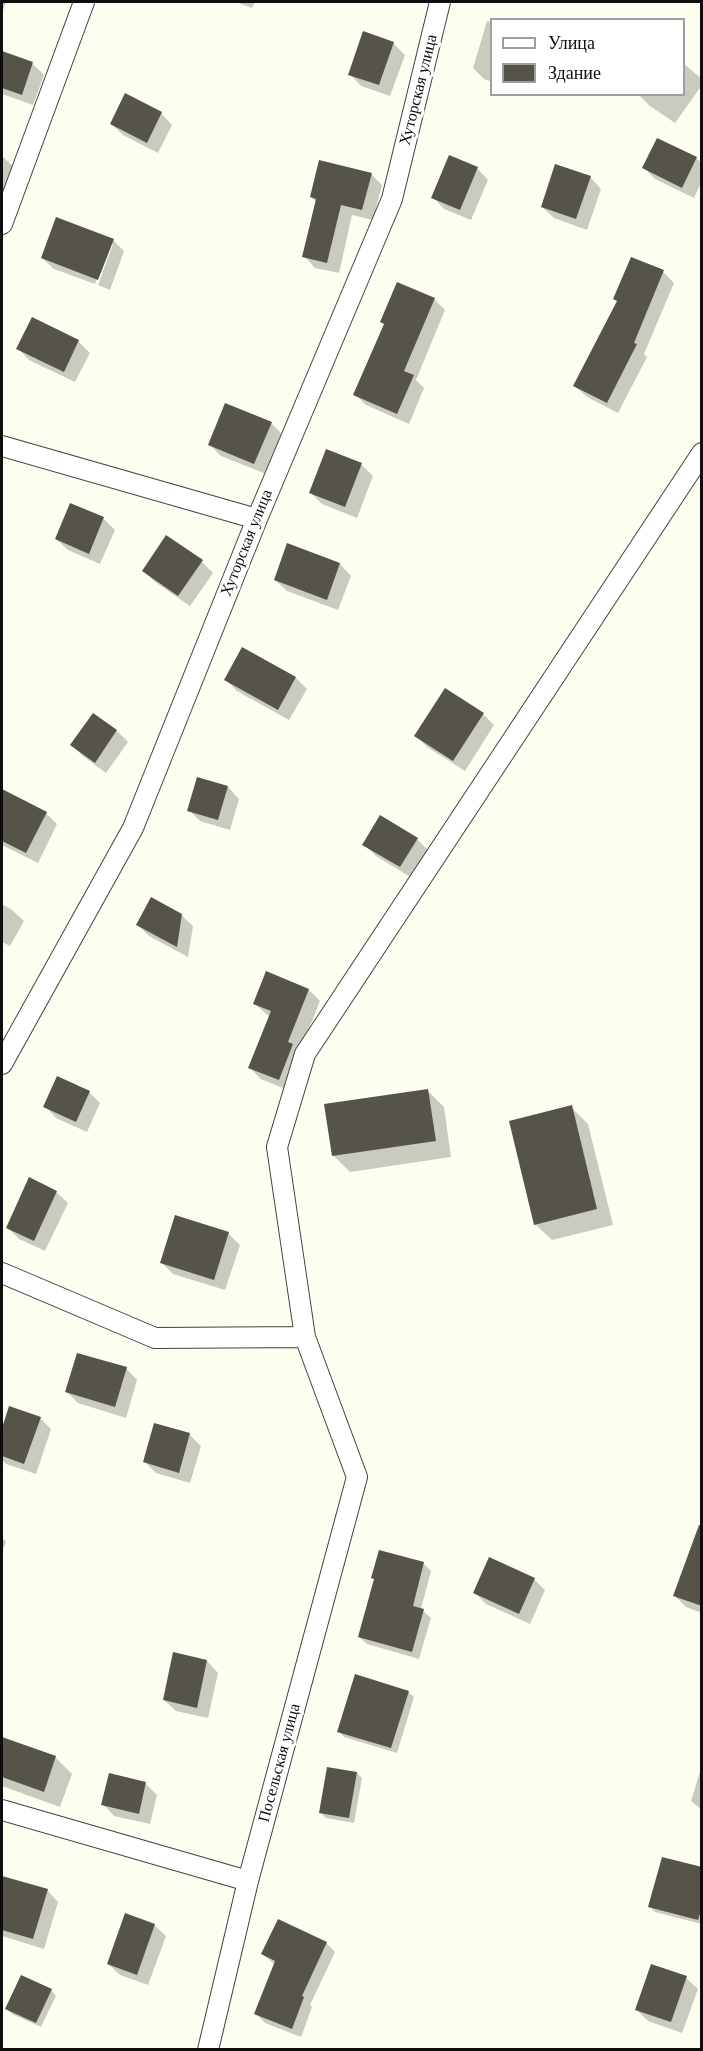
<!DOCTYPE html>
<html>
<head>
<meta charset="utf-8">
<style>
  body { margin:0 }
  #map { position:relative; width:703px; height:2051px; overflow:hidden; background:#fcfeef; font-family:"Times New Roman",serif }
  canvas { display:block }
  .frame { position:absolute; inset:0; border:3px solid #0e0e0e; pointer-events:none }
  .legend { position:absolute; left:490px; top:18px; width:195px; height:78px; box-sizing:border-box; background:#fff; border:2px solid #9f9f9f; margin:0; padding:8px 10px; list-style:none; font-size:18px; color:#0e0e0e }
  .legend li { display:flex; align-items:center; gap:12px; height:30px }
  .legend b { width:30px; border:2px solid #9f9f9f }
</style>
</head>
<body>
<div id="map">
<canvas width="703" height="2051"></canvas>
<div class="frame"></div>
<ul class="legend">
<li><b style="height:8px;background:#fff"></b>Улица</li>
<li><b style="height:16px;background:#56534b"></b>Здание</li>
</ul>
</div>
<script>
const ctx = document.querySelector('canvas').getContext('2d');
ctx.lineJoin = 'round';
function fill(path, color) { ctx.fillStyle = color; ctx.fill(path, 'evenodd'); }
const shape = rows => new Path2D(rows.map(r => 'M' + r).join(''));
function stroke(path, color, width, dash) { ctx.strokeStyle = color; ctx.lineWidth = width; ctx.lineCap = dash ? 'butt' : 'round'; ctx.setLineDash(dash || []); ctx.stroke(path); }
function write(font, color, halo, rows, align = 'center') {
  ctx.font = font + ' "Times New Roman",serif'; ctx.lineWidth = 6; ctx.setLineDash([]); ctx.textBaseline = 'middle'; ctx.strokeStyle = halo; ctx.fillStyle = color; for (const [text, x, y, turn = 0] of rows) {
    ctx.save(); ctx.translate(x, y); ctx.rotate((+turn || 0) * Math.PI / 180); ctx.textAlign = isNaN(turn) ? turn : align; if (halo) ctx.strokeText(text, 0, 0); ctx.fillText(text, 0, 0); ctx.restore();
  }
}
fill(shape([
  [2,2,6,2,2,13],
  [236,2,255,2,252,8],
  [487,21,492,22,492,82,484,79,473,68],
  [393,43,405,55,390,96,361,86,350,74],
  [2,53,33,64,44,75,33,105,2,94],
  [684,64,702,79,702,85,675,123,650,106,639,95,684,94],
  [161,113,172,125,158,153,123,135,111,124],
  [2,156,15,168,2,202],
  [696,158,702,163,702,181,694,198,655,179,644,168],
  [477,168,488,180,471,220,444,209,433,197],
  [371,174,382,185,373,220,352,215,339,273,315,268,304,256,316,202,312,197],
  [590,177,601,189,587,230,554,218,542,207],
  [113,240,124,251,110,290,98,285,113,244,110,244,95,284,54,269,42,258],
  [663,272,674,283,644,354,647,357,618,413,587,397,575,386],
  [434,299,445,310,416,380,424,388,409,424,366,405,355,394,385,325],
  [33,319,78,341,90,353,75,382,29,360,18,348],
  [271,423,282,434,266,474,221,456,210,445],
  [327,451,362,465,373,476,357,518,322,504,311,493],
  [71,505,103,518,115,530,100,564,68,550,56,539],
  [202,562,213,573,190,606,155,582,144,571],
  [340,564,351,576,338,610,287,591,275,580],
  [243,649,296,678,307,689,289,720,237,691,226,680],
  [483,714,494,725,465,771,427,747,416,735],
  [93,715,117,731,128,742,106,773,83,756,72,745],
  [228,787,239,799,230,830,200,821,189,810],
  [5,793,46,813,57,824,38,863,2,845,2,800],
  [417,839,428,850,412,878,376,856,364,844],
  [2,904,12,910,24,921,10,946,2,942],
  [181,915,193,926,188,957,149,936,138,925],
  [309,990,320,1001,299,1053,290,1091,261,1079,250,1068,270,1017,255,1004],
  [428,1091,444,1107,451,1157,350,1172,333,1155],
  [89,1092,100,1103,87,1132,56,1118,45,1106],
  [571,1107,588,1124,613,1225,552,1240,535,1224],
  [56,1192,68,1203,45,1251,19,1239,8,1228],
  [228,1233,240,1245,225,1290,173,1274,161,1262],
  [126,1368,137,1380,126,1418,78,1403,67,1392],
  [10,1407,40,1418,51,1429,36,1474,6,1464,2,1460,2,1433],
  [189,1434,201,1446,190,1483,156,1473,145,1462],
  [2,1537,6,1542,2,1551],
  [702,1554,702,1613,686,1607,675,1596],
  [423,1563,431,1571,421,1609,431,1618,419,1659,367,1644,359,1637],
  [534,1579,545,1590,530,1624,486,1604,475,1593],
  [207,1661,218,1673,208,1718,176,1711,164,1700],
  [408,1692,414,1697,397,1753,344,1737,339,1731],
  [2,1738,55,1757,72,1774,60,1807,2,1786],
  [702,1765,702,1810,691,1801],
  [357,1773,362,1778,354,1823,326,1818,321,1813],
  [146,1784,157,1795,150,1824,114,1816,103,1804],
  [702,1869,702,1924,655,1912,650,1907],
  [5,1878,47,1890,58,1902,44,1949,2,1936,2,1890],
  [154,1925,166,1936,148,1985,120,1975,108,1964],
  [326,1943,335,1952,310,2005,312,2007,301,2037,265,2023,256,2014,275,1965,263,1954],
  [686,1978,698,1989,682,2033,648,2021,637,2010],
  [51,1990,56,1996,41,2027,12,2014,7,2009]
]), '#0003');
fill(shape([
  [363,31,394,42,379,85,348,75],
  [2,51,33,62,22,95,2,88],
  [125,93,162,112,147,143,110,124],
  [657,138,697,157,682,188,642,168],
  [449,155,478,167,460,210,431,198],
  [319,160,372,173,362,210,341,205,327,263,302,257,316,199,310,197],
  [555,164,591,176,576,219,541,207],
  [56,217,114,239,98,280,41,258],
  [631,257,664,270,634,343,637,344,607,403,573,386,617,301,613,299],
  [397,282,435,298,404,371,414,375,397,414,353,395,384,324,380,322],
  [32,317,79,340,64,372,16,349],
  [225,403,272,422,254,464,208,445],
  [326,449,362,463,345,507,309,493],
  [70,503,104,517,89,554,55,539],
  [166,535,203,560,178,596,142,571],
  [287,543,340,563,327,600,274,580],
  [242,647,296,677,278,710,224,680],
  [445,688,484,713,453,761,414,736],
  [93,713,117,730,95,763,70,745],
  [197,777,228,786,218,820,187,811],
  [2,789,47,812,26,853,2,841],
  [380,815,418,838,400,867,362,845],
  [151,897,182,914,177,947,136,925],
  [266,971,309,989,288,1042,293,1044,279,1080,248,1068,271,1011,253,1004],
  [57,1076,90,1091,76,1122,43,1107],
  [428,1089,436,1141,332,1156,324,1104],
  [572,1105,597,1209,534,1225,509,1121],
  [29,1177,57,1191,34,1241,6,1228],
  [175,1215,229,1232,214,1280,160,1263],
  [77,1353,127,1367,115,1407,65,1392],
  [9,1406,41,1417,24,1464,2,1456,2,1428],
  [154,1423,190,1433,179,1473,143,1462],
  [699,1525,702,1525,702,1606,673,1596],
  [379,1550,424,1562,413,1606,424,1609,412,1652,358,1637,374,1579,371,1578],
  [489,1557,535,1578,519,1614,473,1593],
  [173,1652,207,1660,197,1708,163,1700],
  [355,1674,409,1691,391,1748,337,1732],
  [2,1737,56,1756,44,1792,2,1777],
  [327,1767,357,1772,349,1818,319,1813],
  [109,1773,146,1782,139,1814,101,1805],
  [662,1857,702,1867,702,1908,698,1920,648,1907],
  [2,1876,48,1889,33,1939,2,1930],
  [125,1913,155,1924,137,1975,107,1964],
  [278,1919,327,1942,302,1996,304,1997,292,2029,254,2014,275,1961,261,1954],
  [651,1964,687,1976,671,2022,635,2010],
  [21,1975,52,1989,36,2023,5,2009]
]), '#56534b');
const street = shape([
  [2,224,84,2],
  [2,446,257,519],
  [2,1064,133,828,257,519,392,199,440,2],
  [2,1273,155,1338,305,1337],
  [2,1810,248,1881],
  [208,2050,248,1881,357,1477,305,1337,277,1147,305,1054,702,453]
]);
stroke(street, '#414141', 22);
stroke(street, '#fff', 20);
write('16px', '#0e0e0e', '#fff', [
  ["Хуторская улица",419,90,-76],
  ["Хуторская улица",247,543,-68],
  ["Посельская улица",280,1763,-75]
]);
</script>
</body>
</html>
